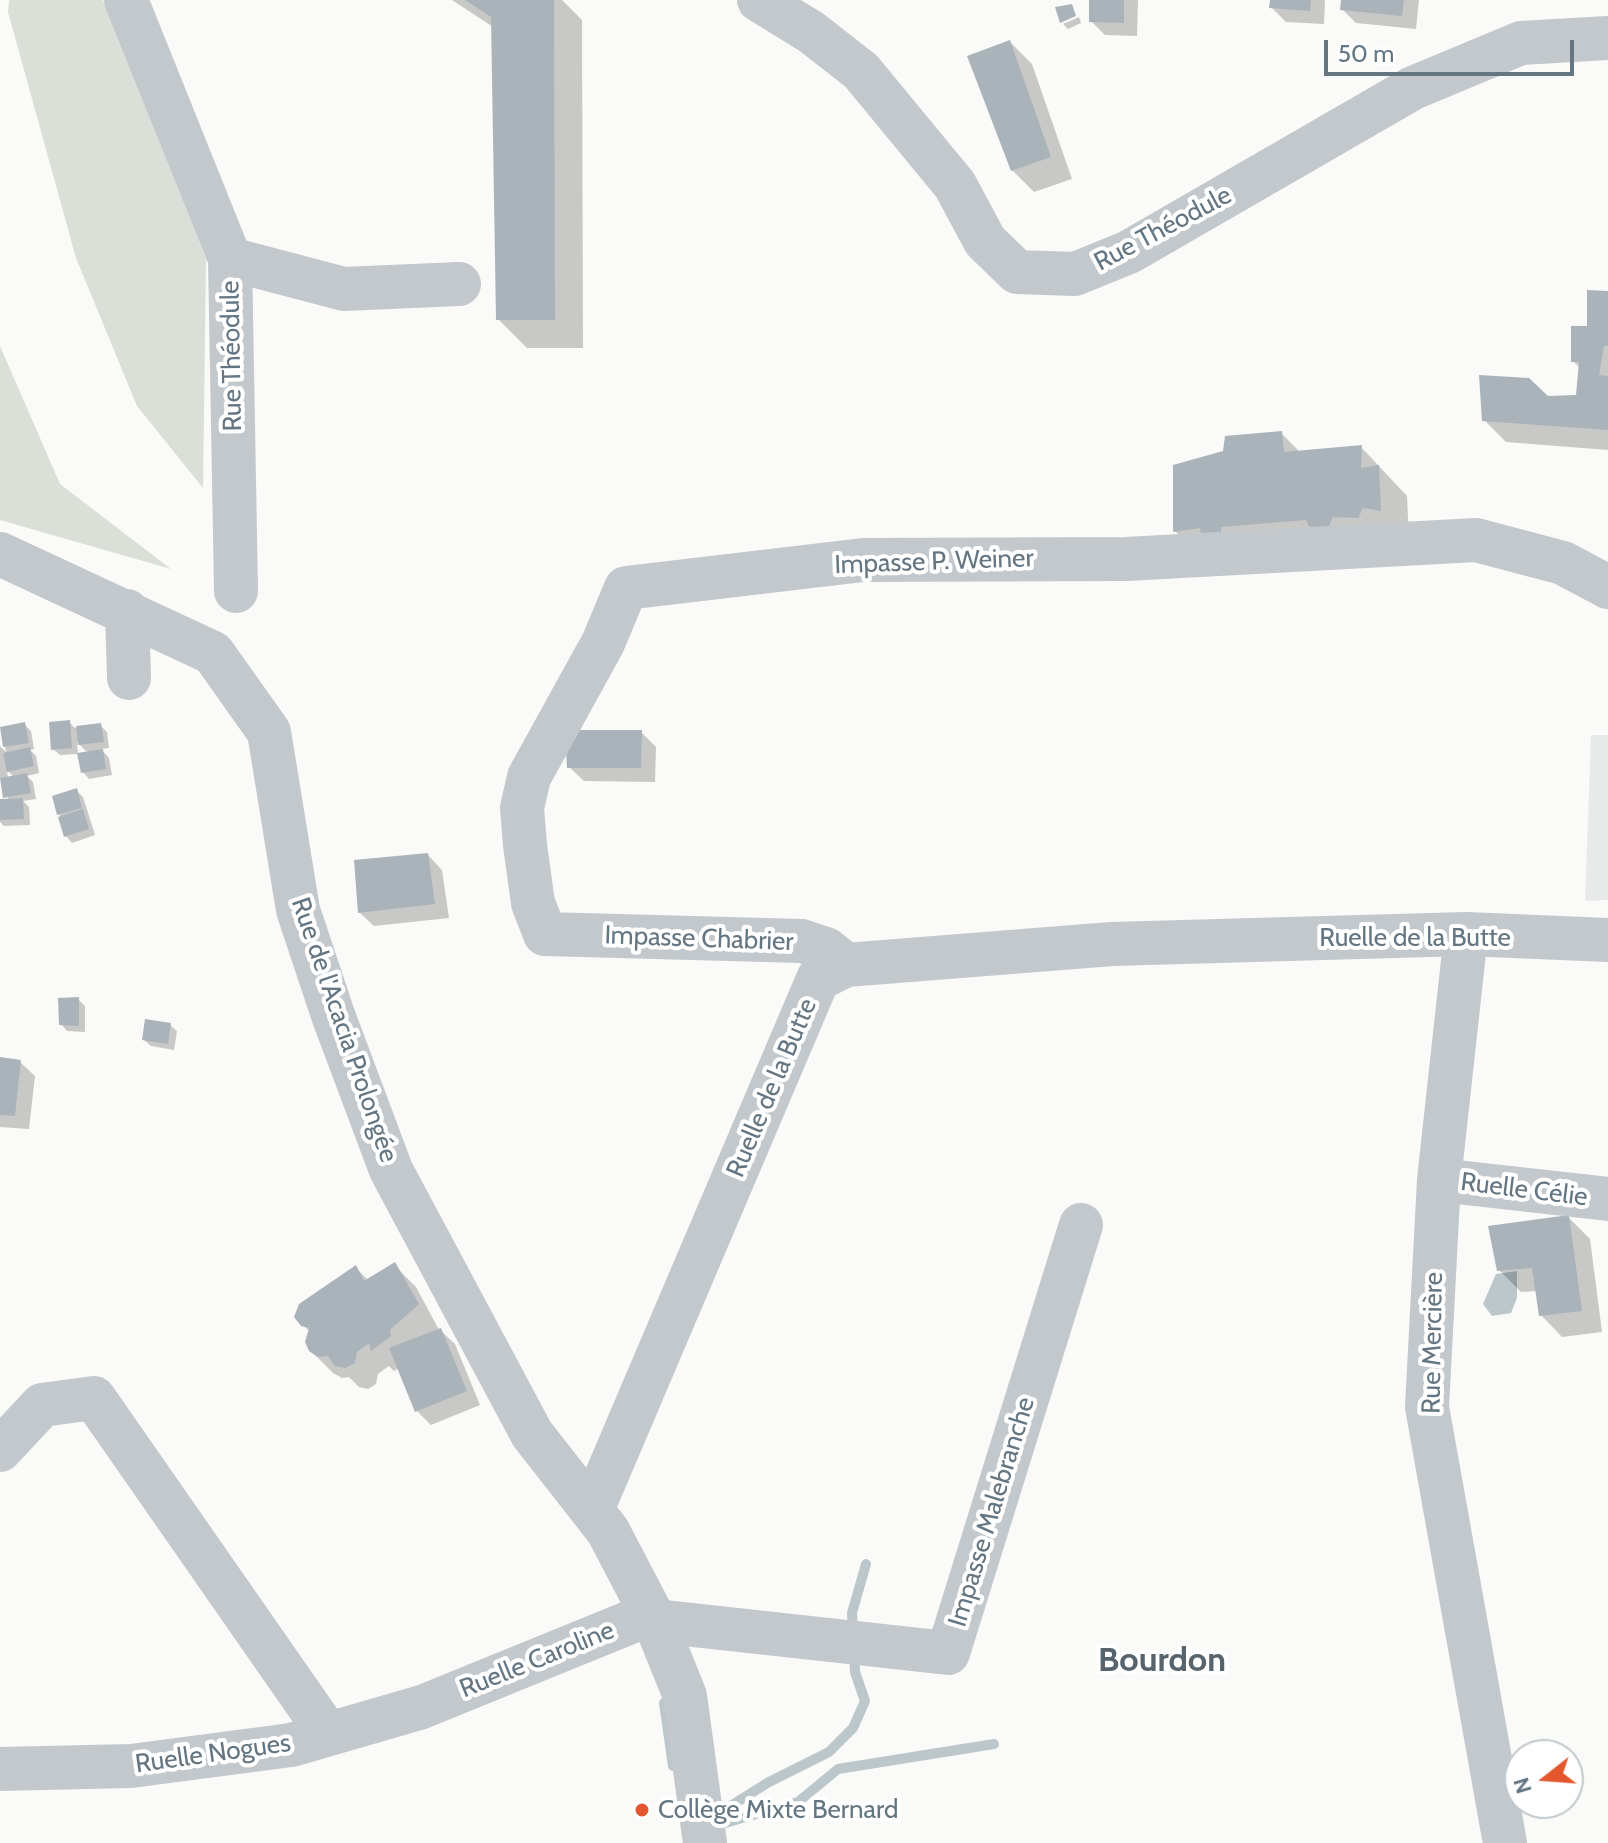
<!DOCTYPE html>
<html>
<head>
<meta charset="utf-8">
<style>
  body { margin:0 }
  #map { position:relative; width:1608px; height:1843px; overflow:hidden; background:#fafaf8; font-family:Cabin,sans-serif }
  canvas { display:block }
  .north { position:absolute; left:1504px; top:1739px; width:80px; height:80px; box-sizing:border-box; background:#fff; border:2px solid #c1c8cd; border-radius:50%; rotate:253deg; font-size:22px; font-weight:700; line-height:32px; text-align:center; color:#657683 }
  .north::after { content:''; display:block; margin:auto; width:28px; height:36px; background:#e4572e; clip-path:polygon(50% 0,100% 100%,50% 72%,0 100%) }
  .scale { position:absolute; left:1324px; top:40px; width:250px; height:36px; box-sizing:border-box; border:4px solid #657683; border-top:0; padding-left:10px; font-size:24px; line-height:28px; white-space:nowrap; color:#657683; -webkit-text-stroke:6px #fff; paint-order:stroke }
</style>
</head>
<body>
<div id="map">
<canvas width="1608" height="1843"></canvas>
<div class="north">N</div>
<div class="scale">50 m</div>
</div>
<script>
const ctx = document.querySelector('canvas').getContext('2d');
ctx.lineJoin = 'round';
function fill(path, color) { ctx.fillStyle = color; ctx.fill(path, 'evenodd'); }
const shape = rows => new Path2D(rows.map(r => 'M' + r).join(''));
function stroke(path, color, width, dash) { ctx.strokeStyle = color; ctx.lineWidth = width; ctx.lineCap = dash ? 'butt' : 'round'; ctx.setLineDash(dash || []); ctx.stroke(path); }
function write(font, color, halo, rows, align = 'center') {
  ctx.font = font + ' Cabin,sans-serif'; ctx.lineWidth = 8; ctx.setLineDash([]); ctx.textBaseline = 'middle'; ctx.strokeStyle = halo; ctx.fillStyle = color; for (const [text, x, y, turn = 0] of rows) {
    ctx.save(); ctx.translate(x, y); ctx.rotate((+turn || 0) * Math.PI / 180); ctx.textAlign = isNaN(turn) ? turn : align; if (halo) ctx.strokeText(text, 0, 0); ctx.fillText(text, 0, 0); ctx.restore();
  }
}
fill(shape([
  [1591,735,1608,735,1608,900,1585,901]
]), '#e8e9e9');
fill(shape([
  [9,0,103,0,206,259,203,488,137,406,76,258,8,12],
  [0,346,60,484,171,569,0,520]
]), '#dadfd7');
fill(shape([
  [1517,1271,1517,1298,1511,1313,1492,1316,1483,1304,1496,1274]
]), '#bbc7cb');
fill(shape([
  [452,0,562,0,582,20,583,348,527,348,498,319,493,27],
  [1091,0,1138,0,1137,36,1105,35,1091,21],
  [1272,0,1325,0,1324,24,1286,22,1272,8],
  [1343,0,1419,0,1416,29,1356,23,1342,9],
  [1079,17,1081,23,1068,29,1063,24],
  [1010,42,1032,64,1072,179,1034,192,1012,170],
  [1608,293,1608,450,1506,442,1484,420,1547,398,1578,397,1581,369,1573,361],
  [1281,433,1300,452,1361,447,1407,496,1409,539,1204,560,1175,531],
  [69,722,75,728,100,725,107,732,109,748,101,749,109,758,112,775,89,779,83,772,88,753,77,742,78,754,60,755,53,749],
  [24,724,31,731,34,749,30,750,36,756,39,773,27,776,33,782,36,799,23,801,29,807,30,825,4,826,0,822,0,801,9,801,0,778,0,746,6,752,2,728],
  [7,770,15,778,8,779],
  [641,732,656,747,655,782,584,781,569,767],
  [76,790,83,797,95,835,72,843,66,836,59,814],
  [428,855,442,870,449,918,374,926,359,912],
  [78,999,85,1006,85,1032,67,1031,61,1024],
  [170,1025,177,1031,174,1050,151,1046,144,1040],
  [0,1059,20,1062,35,1076,29,1129,0,1127],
  [1568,1217,1590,1239,1602,1332,1562,1337,1541,1315,1537,1291,1521,1292,1499,1270],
  [394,1265,416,1287,438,1328,455,1344,480,1405,431,1425,416,1410,399,1368,394,1371,389,1366,378,1374,376,1384,368,1389,359,1387,349,1377,342,1378,333,1373,310,1350,310,1332,297,1319,356,1268,369,1281]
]), '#0003');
stroke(shape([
  [853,1632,852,1613,866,1564],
  [664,1703,673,1766],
  [713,1817,769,1782,829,1752,853,1728,865,1701,855,1672,854,1652],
  [711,1827,798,1802,838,1769,994,1744]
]), '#bbc7cb', 10);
fill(shape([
  [465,0,554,0,555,320,496,320,491,17],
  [1089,0,1124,0,1124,23,1089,22],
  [1270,0,1311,0,1310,11,1269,8],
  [1341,0,1404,0,1402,16,1340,10],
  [1072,4,1076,16,1060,23,1055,7],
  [1010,40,1051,157,1011,171,967,56],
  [1587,290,1608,291,1608,346,1604,346,1599,375,1608,376,1608,430,1482,421,1479,375,1529,378,1548,396,1576,395,1579,362,1571,362,1571,326,1587,326],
  [1282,431,1284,452,1362,445,1361,468,1379,465,1381,511,1363,508,1358,518,1333,517,1328,528,1310,528,1306,520,1221,527,1221,537,1201,534,1200,528,1173,532,1173,465,1223,451,1225,436],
  [70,720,72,748,51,750,49,722],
  [25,722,29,743,3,747,0,727],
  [101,723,104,742,78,745,76,726],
  [565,730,642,730,641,768,567,768],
  [30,747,34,766,7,772,3,753],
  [103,749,106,769,81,773,77,753],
  [27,773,31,793,3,798,0,778],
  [77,788,82,808,57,815,52,796],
  [23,798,24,819,0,820,0,799],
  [83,809,89,829,64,837,58,817],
  [428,853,435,904,358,913,354,860],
  [79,997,79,1026,59,1025,58,998],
  [145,1019,171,1023,168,1044,142,1040],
  [0,1057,21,1060,15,1116,0,1115],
  [1569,1215,1582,1311,1539,1316,1532,1268,1497,1271,1488,1226],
  [395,1262,419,1304,390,1330,391,1336,371,1351,369,1343,357,1352,355,1363,345,1368,335,1366,328,1356,318,1357,309,1351,305,1342,309,1328,301,1326,294,1317,299,1304,356,1265,364,1281],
  [441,1328,467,1391,415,1412,389,1348]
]), '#aab3b9');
stroke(shape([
  [126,0,230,259],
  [759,0,811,32,861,71,955,185,985,241,1017,272,1075,274,1129,252,1413,88,1521,43,1608,38],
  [0,554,213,653,269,732,298,910,333,1015,391,1170,532,1434,608,1531,654,1619,685,1696,705,1843],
  [236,591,230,259,344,289,459,284],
  [127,611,129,678],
  [1466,934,1439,1180,1427,1407,1505,1843],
  [846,965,826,949,802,941,545,934,533,903,525,845,522,808,529,777,603,643,626,588,863,560,1126,559,1476,540,1563,563,1608,587],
  [1439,1180,1608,1199],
  [0,1450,42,1405,94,1398,328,1734],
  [592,1510,818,979,846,965,1112,944,1466,934,1608,940],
  [0,1769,131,1766,291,1745,422,1707,638,1619,948,1653,1081,1225]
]), '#c3c8cc', 44);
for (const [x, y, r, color] of [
  [642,1810,8,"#e4572e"]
]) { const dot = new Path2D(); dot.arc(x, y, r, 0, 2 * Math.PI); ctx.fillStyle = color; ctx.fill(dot); stroke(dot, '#fff', 3); }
write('26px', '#657683', '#fff', [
  ["Rue Théodule",1163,229,-28],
  ["Rue Théodule",232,356,-91],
  ["Impasse P. Weiner",934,562,-2],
  ["Ruelle de la Butte",1415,938],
  ["Impasse Chabrier",699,939,2],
  ["Rue de l'Acacia Prolongée",344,1030,71],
  ["Ruelle de la Butte",772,1088,-67],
  ["Ruelle Célie",1524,1190,7],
  ["Rue Mercière",1433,1343,-89],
  ["Impasse Malebranche",992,1512,-73],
  ["Ruelle Caroline",537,1660,-22],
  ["Ruelle Nogues",213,1754,-8]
]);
write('26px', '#657683', '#fff', [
  ["Collège Mixte Bernard",658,1810]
], 'left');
write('bold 34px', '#57646e', '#fff', [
  ["Bourdon",1162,1661]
]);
</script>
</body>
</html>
